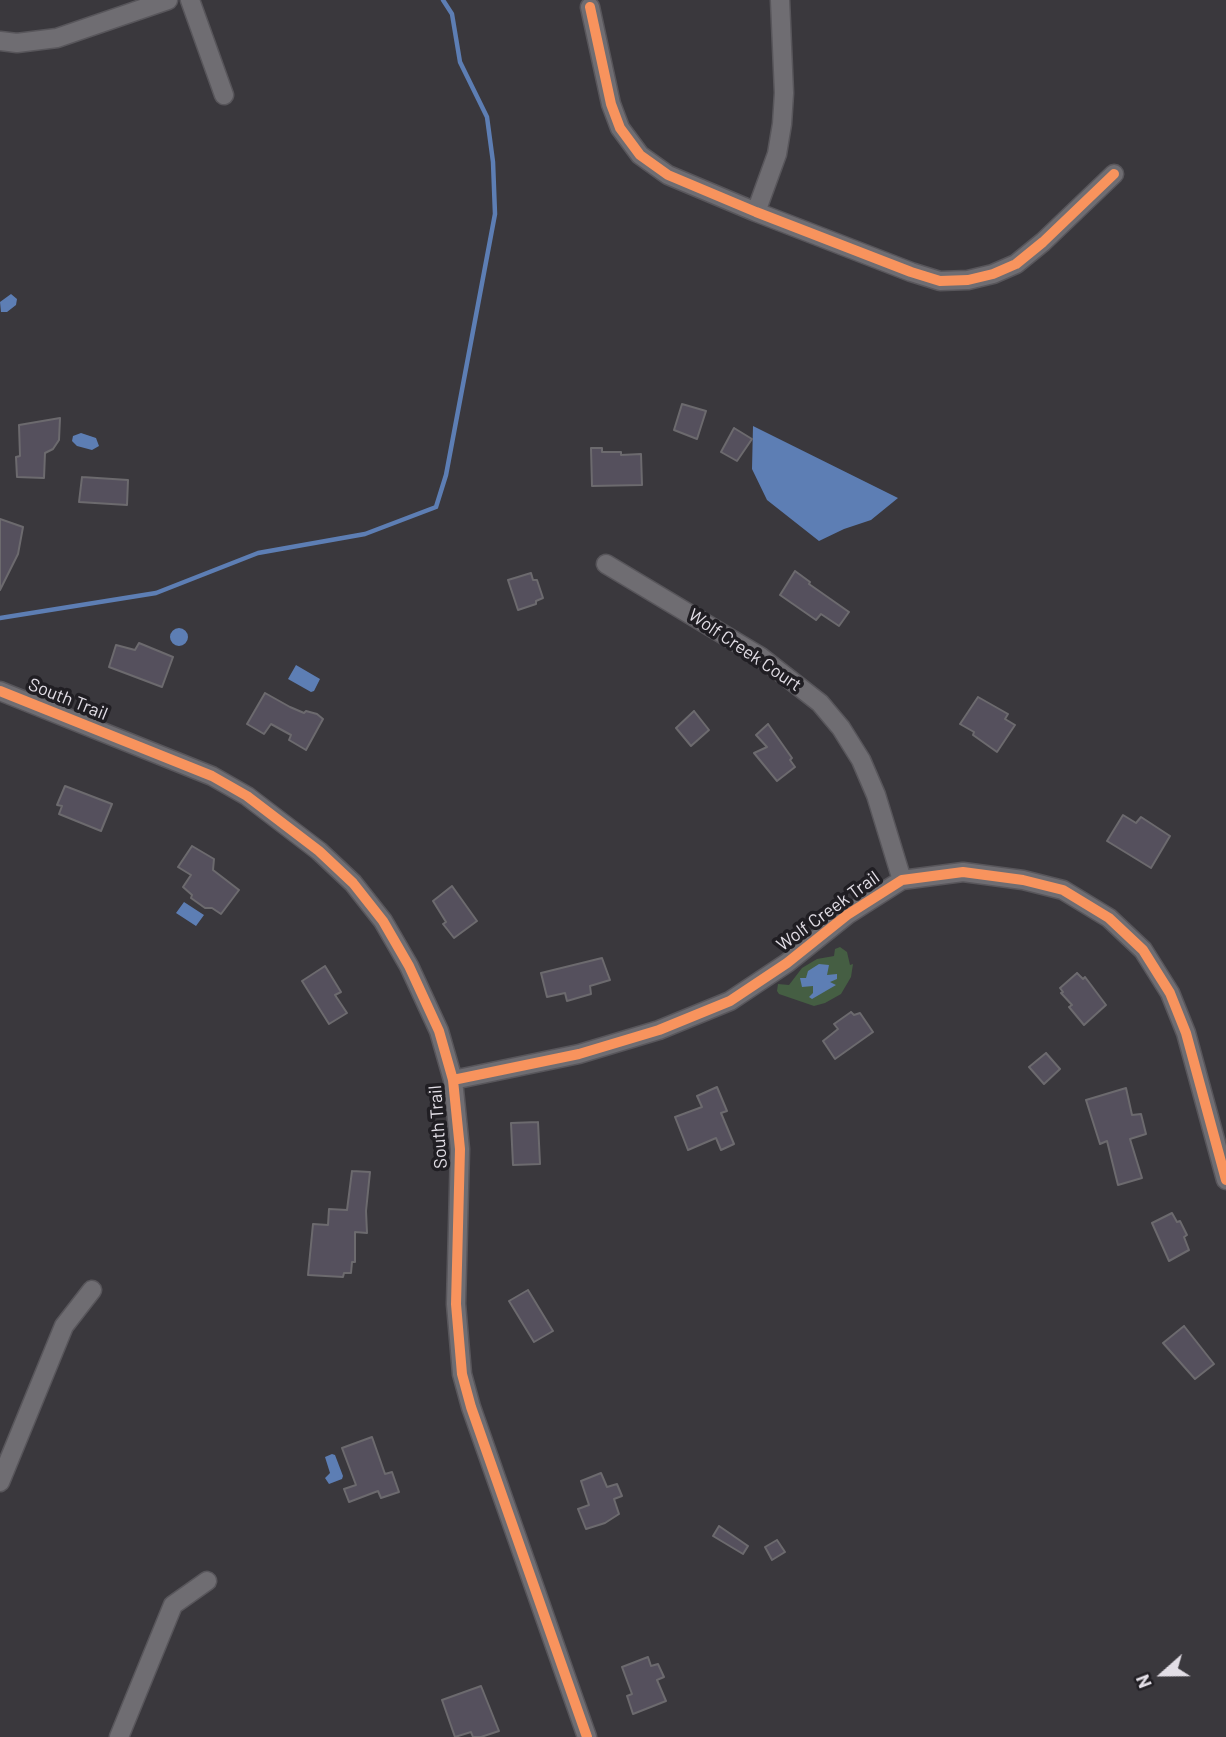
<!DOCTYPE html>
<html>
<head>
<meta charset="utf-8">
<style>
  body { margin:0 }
  #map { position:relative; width:1226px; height:1737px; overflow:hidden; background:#3a383d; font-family:Barlow,sans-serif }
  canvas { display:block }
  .north { position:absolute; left:1128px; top:1639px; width:70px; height:70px; -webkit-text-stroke:5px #201e23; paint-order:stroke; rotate:249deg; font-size:19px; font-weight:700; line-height:28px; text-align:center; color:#e2dee6 }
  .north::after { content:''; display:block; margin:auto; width:24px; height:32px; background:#e2dee6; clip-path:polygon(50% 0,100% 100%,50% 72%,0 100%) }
</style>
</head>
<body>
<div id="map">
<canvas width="1226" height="1737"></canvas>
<div class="north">N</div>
</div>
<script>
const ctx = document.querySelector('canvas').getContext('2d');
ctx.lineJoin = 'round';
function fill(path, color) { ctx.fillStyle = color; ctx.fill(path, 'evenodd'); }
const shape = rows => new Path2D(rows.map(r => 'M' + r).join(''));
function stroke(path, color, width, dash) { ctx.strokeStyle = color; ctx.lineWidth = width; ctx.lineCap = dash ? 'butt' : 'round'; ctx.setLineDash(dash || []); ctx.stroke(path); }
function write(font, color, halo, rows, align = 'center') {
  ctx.font = font + ' Barlow,sans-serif'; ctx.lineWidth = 7; ctx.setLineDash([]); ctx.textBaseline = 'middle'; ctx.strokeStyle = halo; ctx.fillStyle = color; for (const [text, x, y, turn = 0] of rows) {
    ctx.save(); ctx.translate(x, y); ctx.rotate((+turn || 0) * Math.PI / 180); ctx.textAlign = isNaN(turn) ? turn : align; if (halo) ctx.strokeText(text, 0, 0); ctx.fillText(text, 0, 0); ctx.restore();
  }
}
fill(shape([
  [840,947,847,952,850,965,853,964,851,977,841,994,825,1003,814,1006,779,994,777,991,778,984,789,985,802,968,817,959,834,956,835,949]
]), '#455e43');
fill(shape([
  [11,294,17,299,16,305,7,312,1,312,0,302],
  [753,426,898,498,871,520,844,529,819,541,767,500,752,469],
  [81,433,96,438,99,446,92,450,77,446,72,441,73,436],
  '170 637a9 9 0 1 1 18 0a9 9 0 1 1-18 0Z',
  [296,665,320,679,314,691,311,692,288,679],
  [184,902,204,915,196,926,176,913],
  [819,964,829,965,827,975,837,974,837,979,830,982,836,985,812,999,809,997,813,993,813,986,802,987,800,978,806,978,808,971],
  [332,1454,335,1455,343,1476,342,1479,329,1484,325,1478,330,1473,325,1457]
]), '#5d7eb4');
stroke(shape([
  [0,618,156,593,258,553,365,534,436,507,446,475,495,214,493,162,487,117,460,62,452,14,443,0]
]), '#5d7eb4', 4.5);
const building = shape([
  [682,404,706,411,697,439,674,430,682,404],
  [60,418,59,440,53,449,45,453,44,478,17,477,16,457,20,456,19,425,60,418],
  [734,428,752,439,737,461,721,452,734,428],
  [591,448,602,448,602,452,621,452,621,455,641,454,642,485,592,486,591,448],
  [82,477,128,480,127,505,79,502,82,477],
  [0,519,23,527,18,554,0,590,0,519],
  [795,571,810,582,809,584,849,612,839,626,821,614,816,620,780,595,795,571],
  [531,573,533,580,537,580,543,598,536,601,536,604,518,610,508,580,531,573],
  [139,643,173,657,162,687,109,667,116,645,135,650,139,643],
  [265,693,290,707,304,713,306,711,317,714,323,719,306,750,289,740,291,735,271,724,264,734,247,724,265,693],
  [978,697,1008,714,1005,719,1015,725,997,752,973,735,974,732,960,724,978,697],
  [694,711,709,730,691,746,676,728,694,711],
  [768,724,792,758,790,760,795,767,777,781,754,753,767,747,756,735,768,724],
  [65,786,112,804,101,831,59,814,62,806,57,805,65,786],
  [1123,815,1136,823,1141,817,1170,836,1151,868,1107,841,1123,815],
  [192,846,214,859,213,870,239,890,221,914,212,908,205,908,191,898,192,895,183,887,191,875,178,867,192,846],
  [452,886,477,921,454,938,443,924,446,922,433,901,452,886],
  [602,958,610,980,590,986,591,994,567,1001,565,993,547,997,541,973,602,958],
  [325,966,341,992,335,995,347,1013,329,1024,302,981,325,966],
  [1077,973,1083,979,1085,977,1106,1005,1084,1025,1069,1007,1072,1005,1061,993,1063,992,1060,988,1077,973],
  [851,1012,854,1015,860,1013,873,1032,835,1059,823,1041,838,1029,834,1024,851,1012],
  [1046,1053,1060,1069,1044,1084,1029,1067,1046,1053],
  [717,1087,727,1111,721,1113,734,1144,721,1150,716,1138,688,1150,675,1117,702,1107,697,1096,717,1087],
  [1126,1088,1132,1115,1141,1114,1146,1134,1130,1139,1142,1178,1118,1185,1107,1141,1100,1144,1086,1100,1126,1088],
  [538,1122,540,1164,513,1165,511,1123,538,1122],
  [352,1171,370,1172,366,1211,367,1233,355,1232,355,1262,352,1262,351,1273,344,1273,343,1277,308,1275,313,1224,328,1225,329,1209,347,1210,352,1171],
  [1172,1213,1177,1222,1180,1221,1187,1235,1184,1237,1189,1250,1169,1261,1152,1223,1172,1213],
  [528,1290,553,1331,534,1342,509,1301,528,1290],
  [1184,1326,1214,1364,1195,1379,1163,1343,1184,1326],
  [372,1437,385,1474,392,1472,399,1492,381,1498,378,1491,349,1502,344,1489,356,1485,342,1448,372,1437],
  [601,1473,607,1487,617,1484,622,1496,614,1499,619,1514,605,1523,586,1529,578,1509,589,1505,581,1481,601,1473],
  [719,1526,748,1546,743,1554,713,1536,719,1526],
  [777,1540,785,1552,772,1560,765,1547,777,1540],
  [648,1657,651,1666,658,1664,664,1677,657,1680,666,1701,633,1714,627,1696,632,1694,622,1667,648,1657],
  [481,1686,499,1731,481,1737,473,1737,471,1732,455,1737,442,1700,481,1686]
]);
fill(building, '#55505d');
stroke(building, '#6c6a6e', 2);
const street = shape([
  [190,0,224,95],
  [590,7,611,104,620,128,640,155,668,175,756,212,911,272,940,281,968,280,993,274,1016,264,1043,242,1114,174],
  [0,41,17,43,57,38,168,0],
  [756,212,777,154,782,124,784,93,780,0],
  [606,564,761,657,820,703,841,728,861,760,876,795,902,880],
  [0,691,212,776,247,796,319,851,353,883,383,921,409,966,439,1031,453,1080,460,1149,456,1304,462,1374,471,1407,587,1737],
  [453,1080,579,1054,659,1030,730,1001,787,963,847,915,902,880,963,872,1023,880,1063,890,1109,918,1143,950,1170,993,1186,1033,1226,1180],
  [0,1482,64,1326,92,1290],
  [119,1737,173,1605,207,1581]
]);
stroke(street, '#58565b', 21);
stroke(street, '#6f6d72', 18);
stroke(shape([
  [590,7,611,104,620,128,640,155,668,175,756,212,911,272,940,281,968,280,993,274,1016,264,1043,242,1114,174],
  [0,691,212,776,247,796,319,851,353,883,383,921,409,966,439,1031,453,1080,460,1149,456,1304,462,1374,471,1407,587,1737],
  [453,1080,579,1054,659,1030,730,1001,787,963,847,915,902,880,963,872,1023,880,1063,890,1109,918,1143,950,1170,993,1186,1033,1226,1180]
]), '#f8935d', 10);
write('18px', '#e2dee6', '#201e23', [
  ["Wolf Creek Court",745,650,34],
  ["South Trail",68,699,22],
  ["Wolf Creek Trail",828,911,-36],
  ["South Trail",438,1127,-94]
]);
</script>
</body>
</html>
